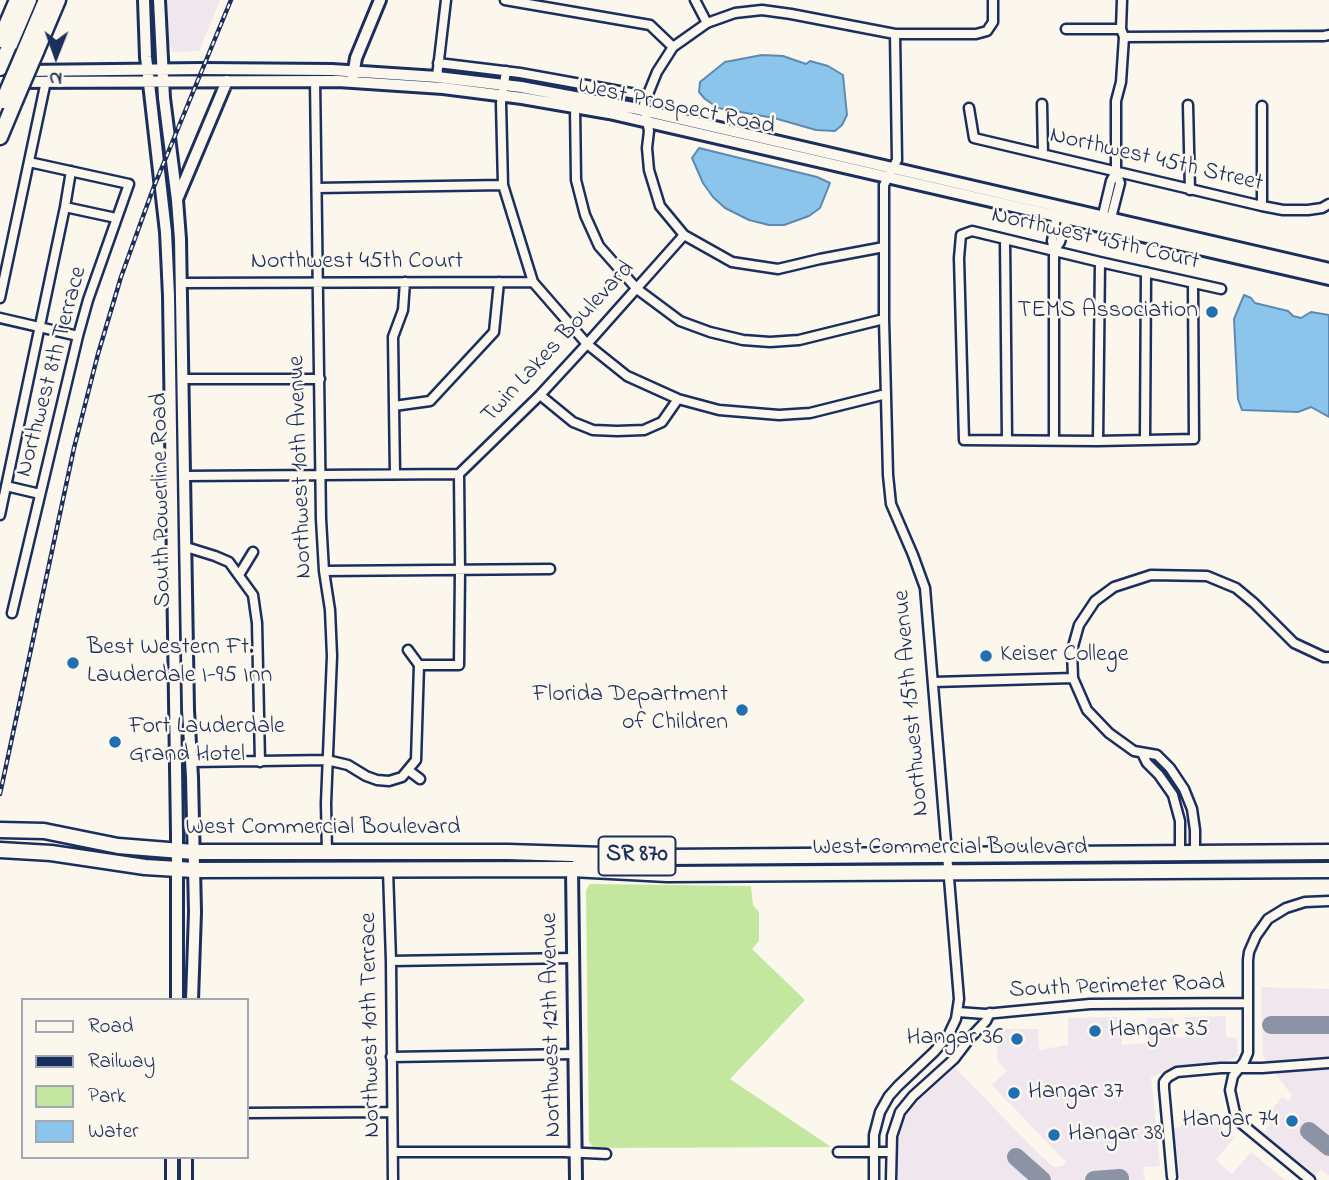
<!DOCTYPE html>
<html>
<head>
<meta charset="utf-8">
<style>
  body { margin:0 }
  #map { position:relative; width:1329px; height:1180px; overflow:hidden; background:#fbf7ec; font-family:"Indie Flower",sans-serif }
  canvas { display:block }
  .legend { position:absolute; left:21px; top:998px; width:228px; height:161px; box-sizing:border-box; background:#fbf7ec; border:2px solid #a1a7b3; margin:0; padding:9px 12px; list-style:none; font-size:21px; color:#1b2f5e }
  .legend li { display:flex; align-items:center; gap:14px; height:35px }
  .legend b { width:35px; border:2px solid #a1a7b3 }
  .north { position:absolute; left:21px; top:21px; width:70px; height:70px; -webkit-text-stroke:5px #fbf7ec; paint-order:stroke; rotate:181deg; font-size:19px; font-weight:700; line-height:28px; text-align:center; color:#1b2f5e }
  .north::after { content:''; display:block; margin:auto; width:24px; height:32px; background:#1b2f5e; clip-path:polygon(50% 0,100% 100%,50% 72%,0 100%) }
</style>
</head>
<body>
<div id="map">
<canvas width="1329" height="1180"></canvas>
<ul class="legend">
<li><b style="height:9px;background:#fbf7ec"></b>Road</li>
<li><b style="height:9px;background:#1b2f5e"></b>Railway</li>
<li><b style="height:19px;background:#c4e7a0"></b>Park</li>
<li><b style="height:19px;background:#8bc5eb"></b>Water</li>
</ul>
<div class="north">N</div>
</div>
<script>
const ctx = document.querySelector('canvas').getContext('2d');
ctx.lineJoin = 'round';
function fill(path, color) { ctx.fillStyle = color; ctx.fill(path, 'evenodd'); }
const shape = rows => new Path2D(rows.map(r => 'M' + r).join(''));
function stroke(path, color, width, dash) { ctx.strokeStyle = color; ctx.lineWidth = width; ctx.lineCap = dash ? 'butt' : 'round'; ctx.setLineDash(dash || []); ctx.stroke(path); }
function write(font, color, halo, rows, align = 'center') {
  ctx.font = font + ' "Indie Flower",sans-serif'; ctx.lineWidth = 5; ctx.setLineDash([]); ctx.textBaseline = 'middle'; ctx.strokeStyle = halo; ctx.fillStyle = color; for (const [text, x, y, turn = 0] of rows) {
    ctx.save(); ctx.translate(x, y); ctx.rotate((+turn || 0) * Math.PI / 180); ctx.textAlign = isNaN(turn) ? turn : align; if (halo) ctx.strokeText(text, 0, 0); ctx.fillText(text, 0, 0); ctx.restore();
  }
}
fill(shape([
  [167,0,220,0,199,51,173,52,168,41],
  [1261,987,1329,989,1329,1176,1321,1169,1315,1176,1309,1175,1253,1130,1252,1125,1252,1124,1265,1132,1270,1124,1264,1119,1282,1097,1288,1101,1292,1096,1263,1056],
  [1226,1016,1226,1037,1237,1038,1238,1056,1221,1063,1175,1067,1151,1077,1160,1166,1143,1167,1145,1180,898,1180,897,1139,903,1121,913,1105,955,1068,1041,1156,1054,1167,1062,1166,1066,1162,992,1085,1007,1071,998,1062,997,1053,996,1029,1038,1029,1039,1050,1068,1045,1068,1018,1121,1017,1122,1045,1147,1043,1147,1018,1174,1018,1175,1037,1185,1038,1185,1017],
  [1197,1107,1234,1138,1216,1160,1232,1174,1251,1152,1285,1180,1180,1180,1174,1128,1179,1128]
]), '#f0e7ee');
fill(shape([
  [590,884,751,886,753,905,759,912,759,941,752,949,805,1000,730,1079,831,1147,594,1148,589,1142,586,890]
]), '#c4e7a0');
const water = shape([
  [762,55,783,56,806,64,810,61,828,66,843,75,847,115,842,125,835,131,816,130,774,118,718,108,705,99,699,92,700,82,725,62,762,55],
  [699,148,817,177,830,183,820,208,809,216,784,225,769,225,749,220,725,208,713,197,703,183,692,158,699,148],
  [1244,295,1251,298,1255,303,1288,311,1293,316,1301,318,1311,312,1329,315,1329,417,1311,407,1298,412,1242,410,1238,399,1234,319,1244,295]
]);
fill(water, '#8bc5eb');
stroke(water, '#5e89b3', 2);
stroke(shape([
  [1271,1025,1329,1025],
  [1309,1131,1329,1147],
  [1016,1157,1042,1180],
  [1094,1180,1120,1178,1120,1180]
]), '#8b93a5', 18);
const street = shape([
  [505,0,650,25,673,47,707,23,735,13,762,10,791,14,895,34,976,34,987,31,993,22,993,0],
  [695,0,707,23],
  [1066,29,1121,29],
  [1124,37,1324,36,1329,35],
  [673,47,657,72,644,104,649,131,647,148,649,170,660,206,684,235,732,262,778,269,820,259,884,247],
  [438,63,520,73,647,96],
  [506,71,501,103,503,185,533,282,587,344,627,376,678,399,719,410,779,415,810,413,886,394],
  [437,77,446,0],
  [315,80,321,519,324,571,330,610,332,656,326,803,327,853],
  [1042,104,1043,154],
  [1188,105,1190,190],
  [1262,106,1262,206],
  [575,107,576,180,585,215,599,246,637,289,680,321,710,332,743,340,770,342,799,340,884,319],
  [969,108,974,138,1262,206,1283,210,1308,210,1322,208,1329,204],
  [317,188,503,185],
  [65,207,116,218],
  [1102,219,1111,181,1116,172],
  [1110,222,1120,183,1116,172,1116,101,1121,82,1124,37,1121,29,1122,0],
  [1005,239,1007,439],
  [1054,251,1060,242,1068,215],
  [181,283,533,282],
  [1193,284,1194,439,1098,441,964,440,959,258,961,235,972,231,1100,262,1221,289],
  [0,298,46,81],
  [0,318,78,336],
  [182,379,320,379],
  [540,395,573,422,593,430,617,431,644,430,662,422,678,399],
  [394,406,430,401,494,332,499,282],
  [1145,439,1146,272],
  [1054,440,1054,251,1052,241,1057,213],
  [1098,441,1100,262],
  [395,474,393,337,403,310,405,282],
  [459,474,540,395,587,344,684,235],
  [184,476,459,474],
  [6,486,40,494],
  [0,515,65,207,71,171],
  [186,547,215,556,229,562,253,595,257,623,260,762],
  [324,571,550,569],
  [239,575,253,552],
  [12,613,78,336,88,300,129,184,29,162],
  [419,665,459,665,460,571,459,474],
  [934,682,1073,678],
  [1142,753,1147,763,1159,775,1173,795,1180,821,1180,853],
  [191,762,327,760,348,765,366,776,377,780,389,781,402,777,416,760,419,665,408,650],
  [408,770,420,779],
  [1195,853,1195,830,1192,809,1184,789,1170,768,1157,755,1134,751,1109,733,1087,710,1073,678,1072,650,1079,625,1095,601,1114,587,1151,575,1207,576,1236,588,1254,603,1294,643,1324,657,1329,657],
  [388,870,391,961,393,1180],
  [391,961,573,958],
  [958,1012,985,1014,1090,1004,1248,1003],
  [391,1057,574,1054],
  [247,1113,392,1112],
  [393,1152,564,1152,606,1154],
  [838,1152,891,1152],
  [1172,1177,1164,1088,1164,1082,1168,1077,1177,1072,1221,1068,1262,1068,1329,1063],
  [874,1180,874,1135,880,1112,889,1096,898,1086,934,1052,948,1036,956,1019,959,999,925,588,913,555,891,504,888,475,884,319,884,185,897,160,895,34],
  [891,1180,892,1136,900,1112,913,1096,954,1059,970,1038,986,1021,990,1013],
  [1310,1180,1242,1124,1235,1113,1230,1090,1233,1076,1244,1062,1248,1053,1248,960,1249,952,1256,936,1268,919,1286,908,1305,902,1329,901]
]);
const secondary = shape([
  [144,0,146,57,166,232,169,296,177,834,177,1000],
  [159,0,164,98,177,200,180,239,188,710,192,777,195,912,192,1000],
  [23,71,202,69,332,70,437,77,521,87,633,108,1329,269],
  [353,76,356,58,380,0],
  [0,82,338,81,443,88,522,98,609,113,1329,279],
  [178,197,227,81],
  [172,1180,172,1157],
  [186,1180,186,1157],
  [576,1180,572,869,578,864,603,860]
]);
const highway = shape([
  [0,40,17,0],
  [24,52,46,0],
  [36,52,58,0],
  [0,68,29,0],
  [0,137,15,101],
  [0,830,44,831,118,846,194,852,508,852,667,857,1329,852],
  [0,850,51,853,145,867,194,870,572,869,667,874,1329,870]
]);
stroke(street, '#1b2f5e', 13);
stroke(secondary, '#1b2f5e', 16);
stroke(highway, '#1b2f5e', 19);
stroke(street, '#fbf7ec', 8);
stroke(secondary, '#fbf7ec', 10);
stroke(highway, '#fbf7ec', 14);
const rail = shape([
  [0,794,74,448,98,354,121,277,153,189,231,0]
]);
stroke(rail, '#1b2f5e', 4.5);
stroke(rail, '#fbf7ec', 2, [5]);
const highwayBridge = shape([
  [3,101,24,52],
  [15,101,36,52]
]);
stroke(highwayBridge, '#1b2f5e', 19, []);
stroke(highwayBridge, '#fbf7ec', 14);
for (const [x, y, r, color] of [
  [1212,312,7,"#1f6fb2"],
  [986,656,7,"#1f6fb2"],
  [73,663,7,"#1f6fb2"],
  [742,710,7,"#1f6fb2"],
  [115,742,7,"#1f6fb2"],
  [1095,1031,7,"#1f6fb2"],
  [1017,1039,7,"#1f6fb2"],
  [1014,1093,7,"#1f6fb2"],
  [1292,1121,7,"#1f6fb2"],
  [1054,1135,7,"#1f6fb2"]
]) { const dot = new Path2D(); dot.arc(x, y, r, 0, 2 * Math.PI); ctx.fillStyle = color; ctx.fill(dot); stroke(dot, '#fbf7ec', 2.5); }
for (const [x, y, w] of [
  [637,856,77]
]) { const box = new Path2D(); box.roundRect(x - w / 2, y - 19.5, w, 39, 5); ctx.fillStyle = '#fbf7ec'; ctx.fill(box); stroke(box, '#1b2f5e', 2); }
write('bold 23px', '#1b2f5e', null, [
  ["SR 870",637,856]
]);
write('24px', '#1b2f5e', '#fbf7ec', [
  ["West Prospect Road",676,108,12],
  ["Northwest 45th Street",1156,161,13],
  ["Northwest 45th Court",1095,240,13],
  ["Northwest 45th Court",357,263],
  ["Twin Lakes Boulevard",559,343,-47],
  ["Northwest 8th Terrace",53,372,-75],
  ["Northwest 10th Avenue",302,467,-92],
  ["South Powerline Road",163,500,-91],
  ["Northwest 15th Avenue",913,703,-95],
  ["West Commercial Boulevard",323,829],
  ["West Commercial Boulevard",950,849],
  ["South Perimeter Road",1117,988,-2],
  ["Northwest 10th Terrace",372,1025,-91],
  ["Northwest 12th Avenue",553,1025,-91]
]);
write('24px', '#1b2f5e', '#fbf7ec', [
  ["TEMS Association",1198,312,"right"],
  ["Best Western Ft.",87,649],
  ["Lauderdale I-95 Inn",87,677],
  ["Keiser College",1000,656],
  ["Florida Department",728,696,"right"],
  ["of Children",728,724,"right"],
  ["Fort Lauderdale",129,728],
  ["Grand Hotel",129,756],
  ["Hangar 35",1109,1031],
  ["Hangar 36",1003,1039,"right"],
  ["Hangar 37",1028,1093],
  ["Hangar 74",1278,1121,"right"],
  ["Hangar 38",1068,1135]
], 'left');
</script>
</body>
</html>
